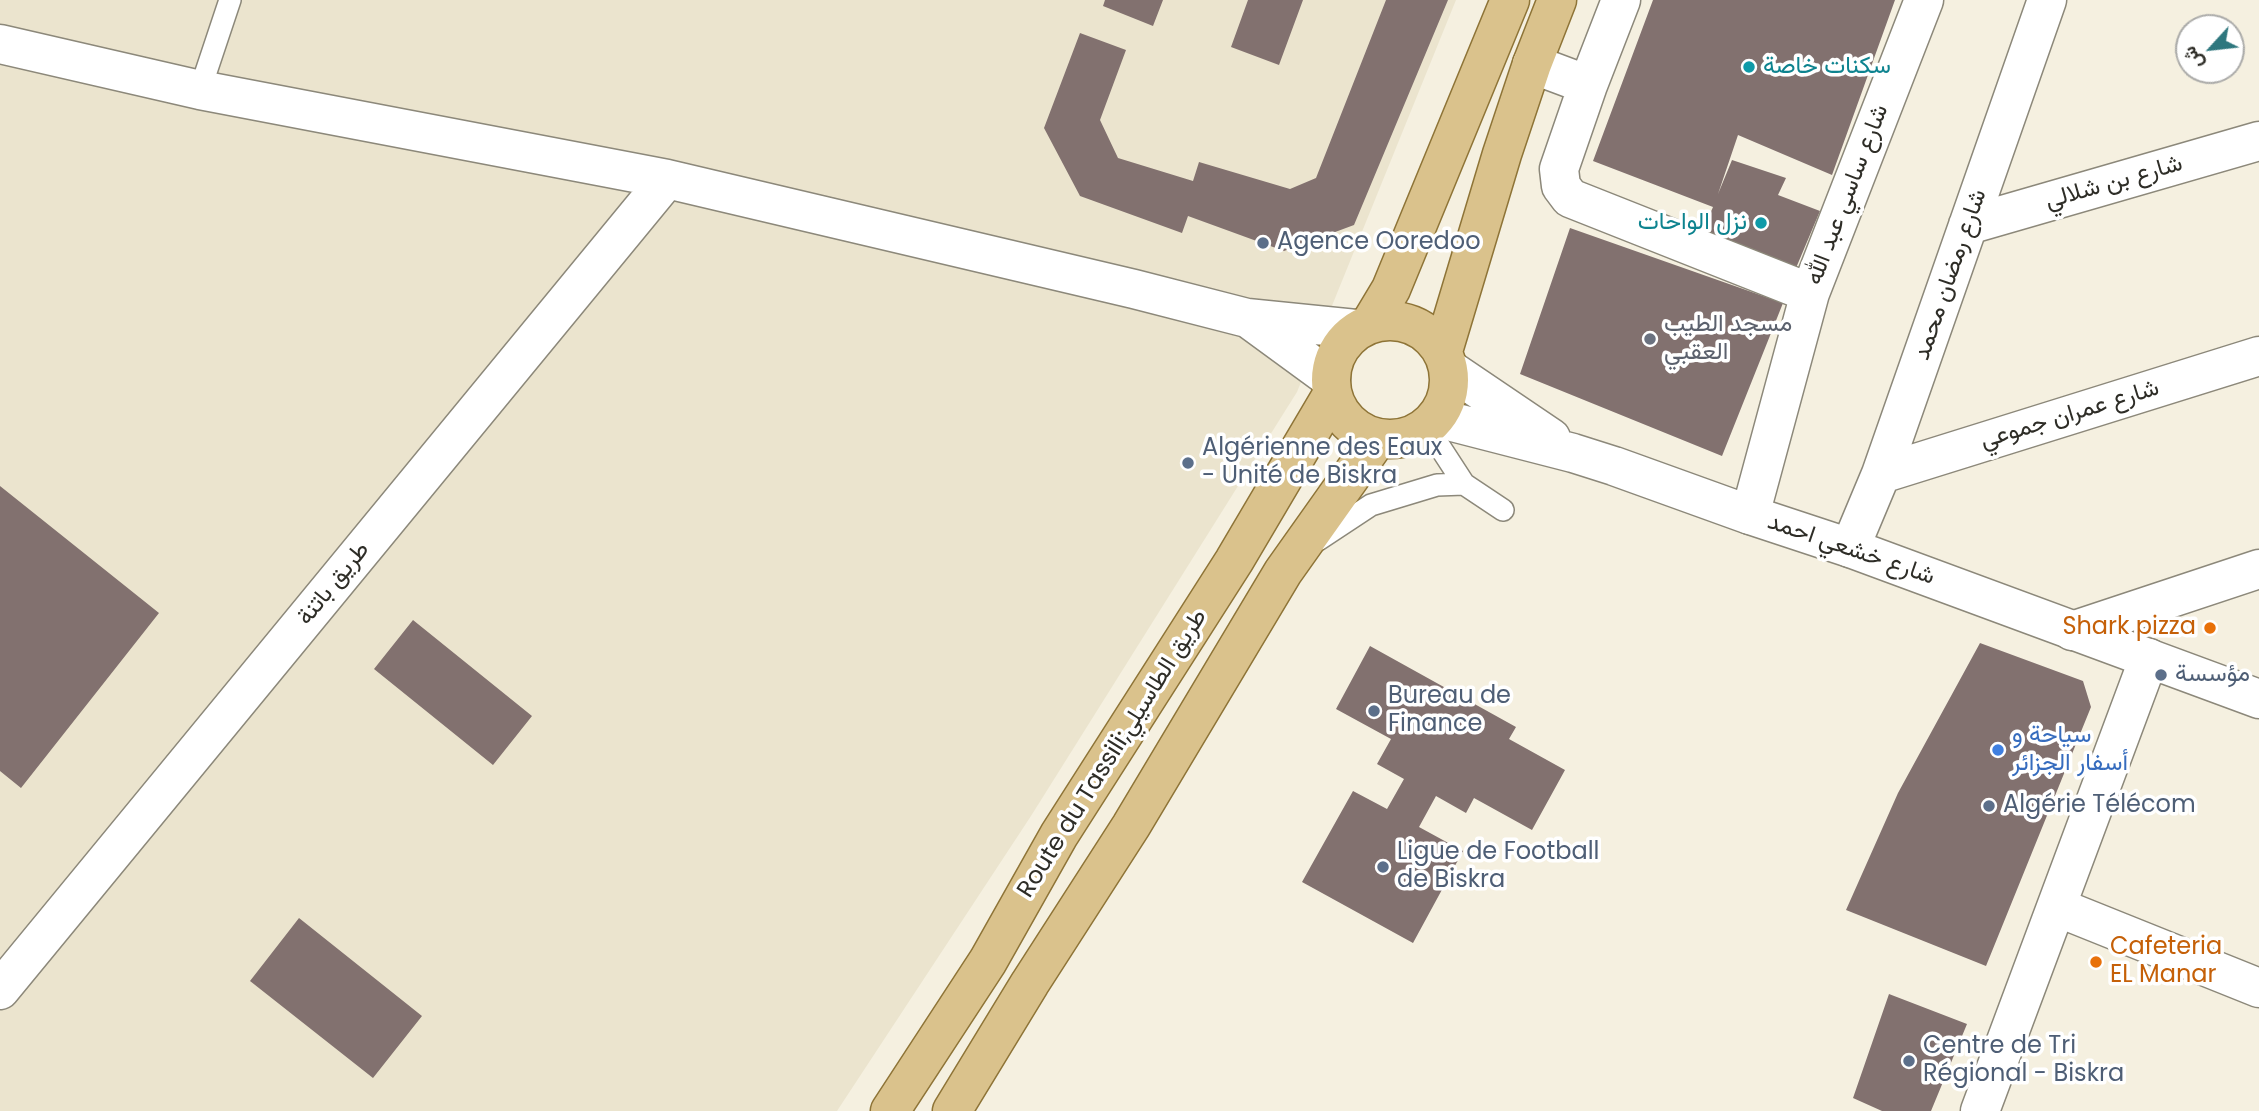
<!DOCTYPE html>
<html>
<head>
<meta charset="utf-8">
<style>
  body { margin:0 }
  #map { position:relative; width:2259px; height:1111px; overflow:hidden; background:#f5f0e0; font-family:Poppins,Vazirmatn,sans-serif }
  canvas { display:block }
  .north { position:absolute; left:2175px; top:14px; width:70px; height:70px; box-sizing:border-box; background:#fff; border:2px solid #ababa9; border-radius:50%; rotate:243deg; font-size:19px; font-weight:700; line-height:28px; text-align:center; color:#2e2d27 }
  .north::after { content:''; display:block; margin:auto; width:24px; height:32px; background:#2e777e; clip-path:polygon(50% 0,100% 100%,50% 72%,0 100%) }
</style>
</head>
<body>
<div id="map">
<canvas width="2259" height="1111"></canvas>
<div class="north">ش</div>
</div>
<script>
const ctx = document.querySelector('canvas').getContext('2d');
ctx.lineJoin = 'round';
function fill(path, color) { ctx.fillStyle = color; ctx.fill(path, 'evenodd'); }
const shape = rows => new Path2D(rows.map(r => 'M' + r).join(''));
function stroke(path, color, width, dash) { ctx.strokeStyle = color; ctx.lineWidth = width; ctx.lineCap = dash ? 'butt' : 'round'; ctx.setLineDash(dash || []); ctx.stroke(path); }
function write(font, color, halo, rows, align = 'center') {
  ctx.font = font + ' Poppins,Vazirmatn,sans-serif'; ctx.lineWidth = 7; ctx.setLineDash([]); ctx.textBaseline = 'middle'; ctx.strokeStyle = halo; ctx.fillStyle = color; for (const [text, x, y, turn = 0] of rows) {
    ctx.save(); ctx.translate(x, y); ctx.rotate((+turn || 0) * Math.PI / 180); ctx.textAlign = isNaN(turn) ? turn : align; if (halo) ctx.strokeText(text, 0, 0); ctx.fillText(text, 0, 0); ctx.restore();
  }
}
fill(shape([
  [0,0,1456,0,1297,392,1031,816,837,1111,0,1111]
]), '#ebe4ce');
fill(shape([
  [1105,0,1163,0,1153,26,1103,6],
  [1248,0,1303,0,1279,65,1231,47],
  [1386,0,1448,0,1354,225,1284,251,1188,216,1182,233,1080,196,1044,128,1080,33,1126,50,1100,120,1118,158,1193,181,1199,162,1290,189,1316,178],
  [1653,0,1895,0,1832,175,1738,135,1718,194,1732,160,1786,178,1778,195,1820,211,1796,268,1701,235,1713,207,1593,161],
  [1570,228,1783,303,1722,456,1520,374],
  [0,486,159,613,21,788,0,771],
  [413,620,532,716,493,765,374,669],
  [1980,643,2083,681,2091,707,1986,966,1846,910,1898,793],
  [1370,646,1516,727,1509,739,1565,770,1532,830,1474,798,1466,813,1436,796,1419,827,1463,851,1413,943,1302,882,1353,791,1387,809,1404,779,1377,764,1391,739,1336,709],
  [299,918,422,1016,373,1078,250,981],
  [1889,994,1967,1024,1931,1111,1882,1111,1853,1098]
]), '#82716f');
const service = shape([
  [200,90,230,0],
  [1427,427,1464,484,1503,510],
  [1318,540,1371,505,1437,485,1464,484]
]);
const minor = shape([
  [0,44,200,90,667,179,1134,289,1247,318,1356,329],
  [1532,64,1588,85,1559,169,1561,186,1570,198,1810,293],
  [1588,85,1621,0],
  [1968,225,2259,141],
  [1249,319,1331,379],
  [1881,474,2259,356],
  [1750,515,1810,293,1924,0],
  [1850,548,1881,474,2047,0],
  [2072,631,2259,569],
  [2057,907,2259,988],
  [0,990,667,179],
  [1980,1111,2149,658]
]);
const tertiary = shape([
  [1449,369,1551,438],
  [1437,418,1573,453,1614,466,1750,515,1850,548,2259,699]
]);
const primary = shape([
  '1331 380a59 59 0 1 1 118 0a59 59 0 1 1-118 0Z',
  [1370,324,1391,289,1510,0],
  [1443,351,1502,154,1532,64,1557,0],
  [890,1111,988,961,1059,835,1234,561,1332,395],
  [952,1111,1030,983,1131,826,1283,572,1378,438]
]);
stroke(service, '#8c887a', 24);
stroke(minor, '#8c887a', 41);
stroke(tertiary, '#8c887a', 41);
stroke(primary, '#8e7437', 41);
stroke(service, '#fff', 21);
stroke(minor, '#fff', 38);
stroke(tertiary, '#fff', 38);
stroke(primary, '#dac28c', 38);
for (const [x, y, r, color] of [
  [1749,67,7,"#0f9aa8"],
  [1761,223,7,"#0f9aa8"],
  [1263,243,7,"#5c6f8a"],
  [1650,339,7,"#6b7280"],
  [1188,463,7,"#5c6f8a"],
  [2210,628,7,"#e8710a"],
  [2161,675,7,"#5c6f8a"],
  [1374,711,7,"#5c6f8a"],
  [1998,750,7,"#3f7fe0"],
  [1989,806,7,"#5c6f8a"],
  [1383,867,7,"#5c6f8a"],
  [2096,962,7,"#e8710a"],
  [1909,1061,7,"#5c6f8a"]
]) { const dot = new Path2D(); dot.arc(x, y, r, 0, 2 * Math.PI); ctx.fillStyle = color; ctx.fill(dot); stroke(dot, '#fff', 2.5); }
write('24px', '#0d838f', '#fff', [
  ["سكنات خاصة",1763,67],
  ["نزل الواحات",1747,223,"right"]
], 'left');
write('24px', '#2e2d27', '#fff', [
  ["شارع بن شلالي",2114,183,-16],
  ["شارع ساسي عبد الله",1848,195,-69],
  ["شارع رمضان محمد",1951,275,-71],
  ["شارع عمران جموعي",2070,415,-17],
  ["شارع خشعي احمد",1851,550,19],
  ["طريق باتنة",334,584,-51],
  ["Route du Tassili;طريق الطاسيلي",1113,754,-58]
]);
write('24px', '#4e5e75', '#fff', [
  ["Agence Ooredoo",1277,243],
  ["Algérienne des Eaux",1202,449],
  ["- Unité de Biskra",1202,477],
  ["مؤسسة",2175,675],
  ["Bureau de",1388,697],
  ["Finance",1388,725],
  ["Algérie Télécom",2003,806],
  ["Ligue de Football",1397,853],
  ["de Biskra",1397,881],
  ["Centre de Tri",1923,1047],
  ["Régional - Biskra",1923,1075]
], 'left');
write('24px', '#5b616d', '#fff', [
  ["مسجد الطيب",1664,325],
  ["العقبي",1664,353]
], 'left');
write('24px', '#c56008', '#fff', [
  ["Shark pizza",2196,628],
  ["Cafeteria",2110,948,"left"],
  ["EL Manar",2110,976,"left"]
], 'right');
write('24px', '#366cbe', '#fff', [
  ["سياحة و",2012,736],
  ["أسفار الجزائر",2012,764]
], 'left');
</script>
</body>
</html>
